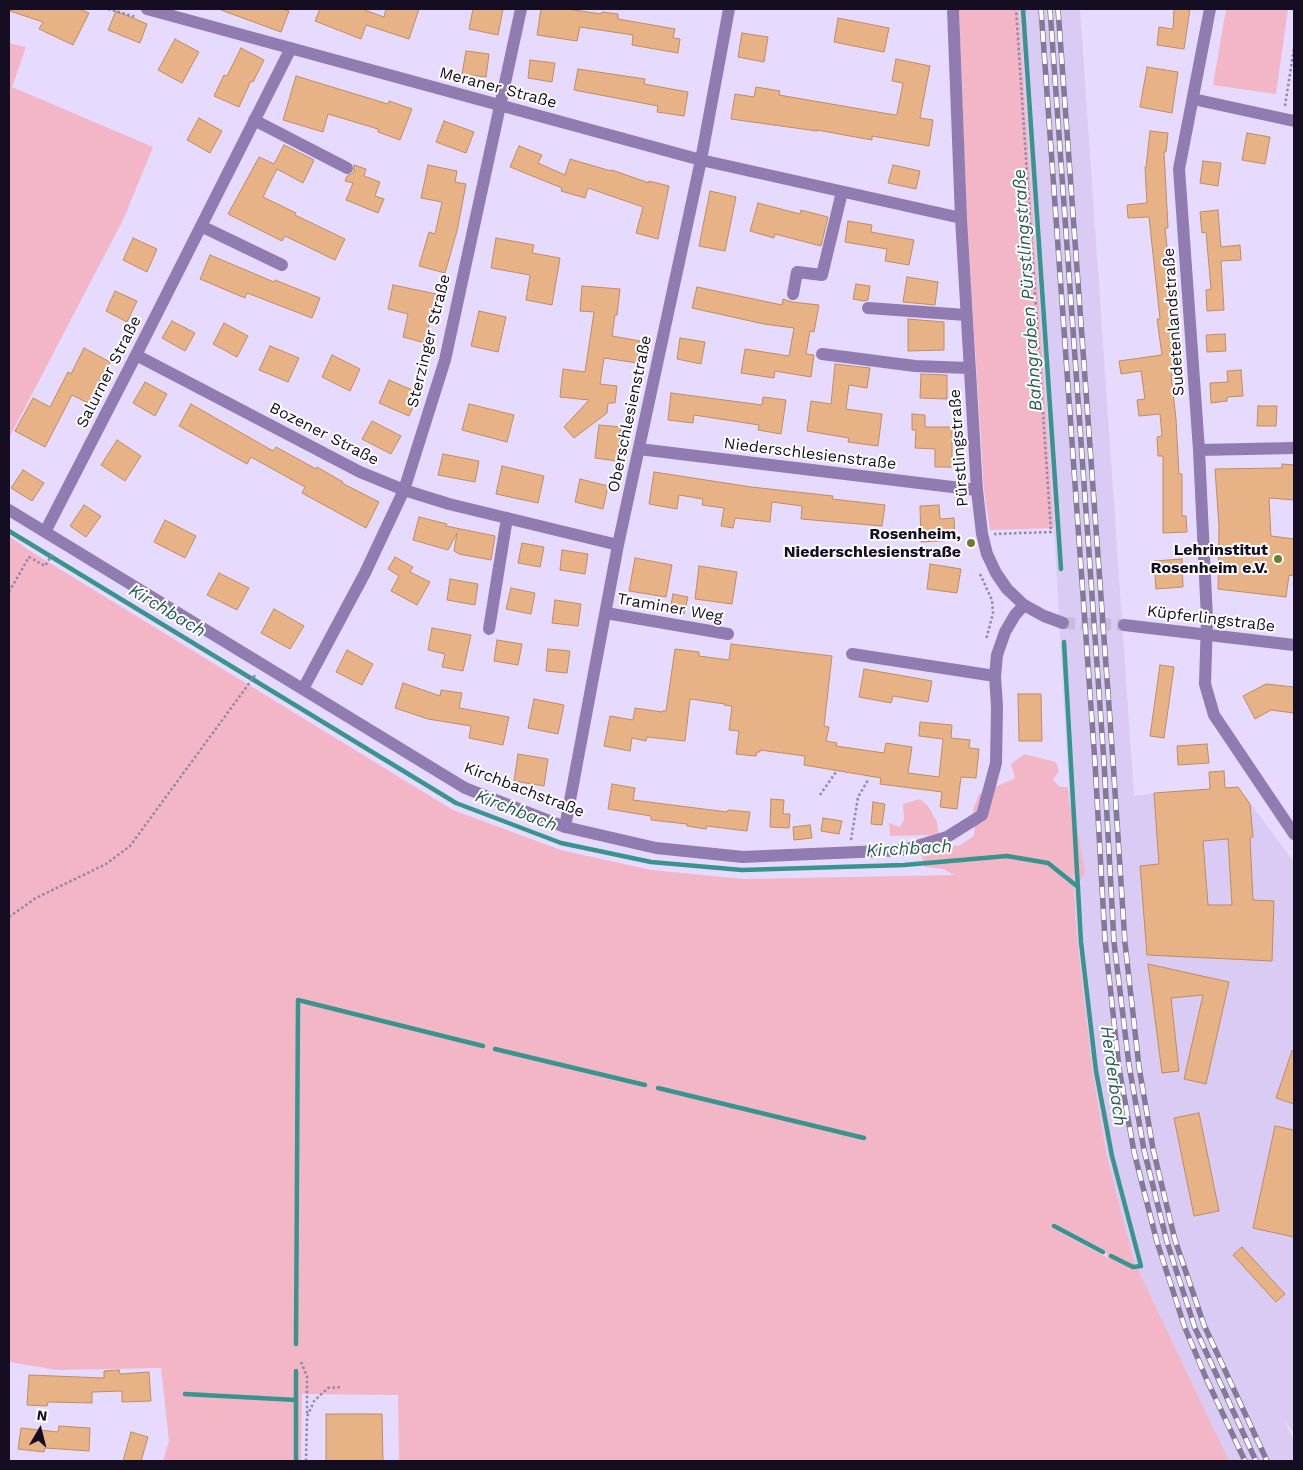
<!DOCTYPE html>
<html>
<head>
<meta charset="utf-8">
<style>
  body { margin:0 }
  #map { position:relative; width:1303px; height:1470px; overflow:hidden; background:#e6dafe; font-family:"Work Sans",sans-serif }
  canvas { display:block }
  .frame { position:absolute; inset:0; border:10px solid #150d22; pointer-events:none }
  .north { position:absolute; left:15px; top:1405px; width:50px; height:50px; -webkit-text-stroke:4px #fff; paint-order:stroke; rotate:8deg; font-size:14px; font-weight:700; line-height:20px; text-align:center; color:#150d22 }
  .north::after { content:''; display:block; margin:auto; width:18px; height:22px; background:#150d22; clip-path:polygon(50% 0,100% 100%,50% 72%,0 100%) }
</style>
</head>
<body>
<div id="map">
<canvas width="1303" height="1470"></canvas>
<div class="frame"></div>
<div class="north">N</div>
</div>
<script>
const ctx = document.querySelector('canvas').getContext('2d');
ctx.lineJoin = 'round';
function fill(path, color) { ctx.fillStyle = color; ctx.fill(path, 'evenodd'); }
const shape = rows => new Path2D(rows.map(r => 'M' + r).join(''));
function stroke(path, color, width, dash) { ctx.strokeStyle = color; ctx.lineWidth = width; ctx.lineCap = dash ? 'butt' : 'round'; ctx.setLineDash(dash || []); ctx.stroke(path); }
function write(font, color, halo, rows, align = 'center') {
  ctx.font = font + ' "Work Sans",sans-serif'; ctx.lineWidth = 4; ctx.setLineDash([]); ctx.textBaseline = 'middle'; ctx.strokeStyle = halo; ctx.fillStyle = color; for (const [text, x, y, turn = 0] of rows) {
    ctx.save(); ctx.translate(x, y); ctx.rotate((+turn || 0) * Math.PI / 180); ctx.textAlign = isNaN(turn) ? turn : align; if (halo) ctx.strokeText(text, 0, 0); ctx.fillText(text, 0, 0); ctx.restore();
  }
}
fill(shape([
  [1019,9,1080,9,1134,796,1154,793,1238,787,1294,862,1294,1434,1284,1419,1294,1441,1294,1461,1229,1461,1134,1261,1107,1157,1093,1075,1077,937,1054,528]
]), '#d9cbf3');
fill(shape([
  [959,9,1019,9,1054,528,990,530,984,491,967,218],
  [1226,9,1288,9,1276,94,1213,85],
  [9,43,26,47,12,87,153,147,124,218,9,438],
  [9,536,27,549,453,810,561,850,651,870,744,879,954,875,944,869,925,867,921,854,926,845,929,835,890,836,889,823,900,827,904,820,903,804,920,799,928,806,937,822,940,844,959,846,974,836,975,825,973,810,979,794,1015,778,1011,764,1024,754,1056,762,1059,771,1053,780,1060,787,1068,787,1069,802,1078,833,1085,873,1081,879,1073,874,1077,937,1093,1075,1107,1157,1134,1261,1229,1461,399,1461,398,1395,302,1394,301,1461,163,1461,169,1441,161,1368,57,1370,9,1362],
  [1053,1223,1105,1250,1108,1258,1052,1228]
]), '#f3b6c6');
stroke(shape([
  [1023,9,1061,569],
  [9,531,456,803,561,843,651,862,742,870,904,865,1007,856,1048,863,1078,887],
  [1064,642,1081,942,1096,1071,1112,1156,1141,1266,1133,1267,1111,1256],
  [495,1049,645,1085],
  [658,1088,864,1138],
  [1054,1226,1103,1252],
  [296,1344,298,1000,483,1046],
  [185,1394,296,1400],
  [296,1461,296,1371]
]), '#38948d', 4.5);
const building = shape([
  [11,9,79,9,89,13,73,45,39,29,43,22,10,11,11,9],
  [221,9,282,9,289,11,281,32,221,10,221,9],
  [320,9,362,9,384,17,386,9,419,9,409,39,366,25,361,39,315,21,320,9],
  [473,9,503,9,498,35,469,29,473,9],
  [541,9,567,9,601,14,602,12,618,14,618,19,675,29,673,38,680,39,678,53,632,45,633,35,580,27,577,41,537,35,541,9],
  [1174,9,1190,9,1184,49,1157,45,1159,27,1173,29,1174,9],
  [116,11,147,24,140,43,108,30,116,11],
  [838,18,889,28,884,52,834,42,838,18],
  [742,33,768,37,764,62,738,57,742,33],
  [175,39,199,52,182,83,158,70,175,39],
  [241,48,264,60,253,82,251,81,239,107,214,96,224,75,227,76,241,48],
  [466,51,489,54,486,77,462,74,466,51],
  [896,59,930,66,920,118,933,120,929,146,872,136,872,140,817,130,817,131,731,119,735,94,754,97,756,87,780,91,779,95,895,115,897,114,903,83,892,81,896,59],
  [530,60,555,63,552,82,528,78,530,60],
  [1147,67,1178,72,1172,113,1140,107,1147,67],
  [578,69,645,79,644,84,688,92,684,116,657,112,658,106,574,90,578,69],
  [296,76,388,104,389,101,412,109,400,140,378,132,378,129,328,114,323,132,283,120,296,76],
  [199,118,222,131,210,153,187,140,199,118],
  [444,121,474,132,466,153,436,142,444,121],
  [1150,131,1168,133,1166,152,1164,152,1168,228,1165,228,1173,302,1171,302,1181,374,1171,375,1176,419,1179,474,1182,474,1182,516,1186,516,1187,532,1163,533,1163,456,1158,456,1157,437,1162,436,1160,414,1139,416,1137,400,1145,399,1141,371,1121,374,1119,361,1162,355,1157,319,1160,319,1149,217,1128,218,1127,205,1147,203,1145,167,1146,167,1150,131],
  [1247,133,1270,137,1265,164,1242,160,1247,133],
  [284,145,314,160,303,183,277,169,263,197,296,213,295,215,345,239,335,260,285,236,282,241,228,214,259,157,274,164,284,145],
  [519,146,542,155,538,163,565,175,570,159,611,171,612,170,649,183,649,181,669,186,658,239,636,233,643,207,588,188,585,198,561,191,562,188,510,167,519,146],
  [1203,161,1221,163,1218,186,1200,183,1203,161],
  [354,165,366,169,364,176,380,182,375,196,384,199,378,213,346,200,353,183,345,181,347,176,354,172,354,165],
  [428,165,457,171,455,182,466,184,457,231,445,273,419,266,429,232,435,234,442,202,421,198,428,165],
  [893,165,920,171,916,189,888,183,893,165],
  [710,191,736,197,725,251,699,246,710,191],
  [758,203,800,214,801,210,828,217,821,246,775,234,774,238,750,231,758,203],
  [1218,210,1221,247,1240,245,1241,260,1221,261,1224,310,1207,311,1206,290,1211,289,1206,232,1202,233,1200,212,1218,210],
  [848,221,872,225,871,232,914,240,909,265,885,261,887,249,845,242,848,221],
  [133,238,157,249,147,272,123,260,133,238],
  [496,238,534,245,532,253,560,258,552,305,526,300,530,275,491,268,496,238],
  [210,255,274,282,275,280,320,298,312,318,247,293,245,298,200,279,210,255],
  [907,277,938,282,935,305,903,302,907,277],
  [856,284,870,286,868,300,864,301,853,299,856,284],
  [393,285,436,294,425,343,403,337,408,314,388,309,393,285],
  [582,286,620,289,617,315,615,315,612,336,640,341,637,363,604,358,600,384,617,386,615,403,608,403,607,413,574,438,564,427,589,400,560,397,563,369,585,372,594,312,580,311,582,286],
  [697,287,782,305,783,299,792,302,819,305,814,332,810,331,806,354,814,355,811,377,775,371,774,378,741,373,745,349,789,356,794,328,764,324,692,308,697,287],
  [115,291,137,301,127,322,106,311,115,291],
  [479,311,506,317,498,352,471,346,479,311],
  [908,319,944,322,944,350,908,351,908,319],
  [172,321,195,333,185,351,162,338,172,321],
  [224,323,248,336,237,357,213,344,224,323],
  [1225,334,1226,351,1207,352,1206,335,1225,334],
  [680,338,705,342,701,364,677,359,680,338],
  [270,346,299,358,288,382,259,370,270,346],
  [84,348,110,362,88,403,72,395,45,447,15,431,33,398,50,407,68,372,71,374,84,348],
  [332,355,360,369,350,391,322,377,332,355],
  [835,364,870,368,867,388,849,385,846,409,882,414,878,446,848,442,849,438,807,431,811,401,831,404,835,364],
  [1241,370,1243,396,1227,397,1227,401,1211,403,1210,383,1228,382,1227,371,1241,370],
  [921,374,947,375,947,399,920,398,921,374],
  [389,380,419,393,409,416,379,403,389,380],
  [145,382,167,394,155,416,133,403,145,382],
  [671,393,762,405,763,397,786,400,781,434,758,430,759,425,694,415,693,423,668,420,671,393],
  [191,404,273,451,276,447,316,469,317,467,343,482,342,483,379,502,366,528,302,493,305,487,251,457,247,464,179,426,191,404],
  [469,404,514,415,507,442,462,430,469,404],
  [1258,406,1277,406,1276,426,1257,426,1258,406],
  [912,414,925,415,925,427,952,427,952,467,935,467,935,449,915,448,916,430,912,430,912,414],
  [372,421,401,436,391,454,362,439,372,421],
  [599,425,621,427,617,461,595,458,599,425],
  [117,440,141,456,125,481,101,465,117,440],
  [443,454,479,461,475,482,438,475,443,454],
  [1282,464,1294,465,1294,500,1269,498,1271,536,1294,539,1294,576,1289,575,1286,597,1218,589,1219,526,1215,469,1282,468,1282,464],
  [502,466,544,476,538,503,496,494,502,466],
  [23,470,44,483,32,501,11,488,23,470],
  [654,472,751,487,833,496,832,499,885,505,882,526,801,519,802,506,772,502,770,522,735,518,733,528,721,526,724,508,702,505,703,499,679,495,677,509,649,504,654,472],
  [580,479,608,486,603,509,575,502,580,479],
  [84,505,101,516,86,537,70,526,84,505],
  [939,505,940,519,954,518,955,540,921,542,920,506,939,505],
  [419,517,447,524,446,526,495,536,491,560,459,554,454,551,457,533,448,550,413,540,419,517],
  [165,520,196,536,185,558,154,542,165,520],
  [522,543,544,547,540,567,518,563,522,543],
  [562,550,588,554,585,574,560,570,562,550],
  [395,557,413,567,410,572,430,582,417,605,391,591,399,576,388,569,395,557],
  [635,558,672,565,666,597,629,591,635,558],
  [1182,559,1183,587,1156,589,1154,561,1182,559],
  [930,564,961,569,957,593,927,589,930,564],
  [699,566,737,572,732,604,695,599,699,566],
  [219,573,249,588,237,610,207,595,219,573],
  [450,579,478,584,475,605,447,600,450,579],
  [511,588,535,593,531,614,506,609,511,588],
  [673,594,688,597,684,614,670,610,673,594],
  [555,600,581,604,578,626,552,623,555,600],
  [274,609,304,626,290,649,261,633,274,609],
  [432,628,471,635,463,671,442,667,445,654,428,650,432,628],
  [497,640,522,644,518,665,494,661,497,640],
  [731,644,832,656,824,726,829,727,826,741,837,743,836,746,884,753,886,743,912,747,908,773,939,777,943,739,919,736,920,722,952,725,951,738,970,740,969,748,979,749,976,778,961,777,957,809,940,807,942,792,880,784,881,778,804,765,805,756,760,750,760,752,757,752,756,756,736,754,739,731,729,730,732,706,724,705,725,704,690,699,685,741,647,737,646,741,632,738,630,751,604,746,610,716,633,720,635,708,662,712,662,711,666,711,675,649,699,652,699,656,729,660,731,644],
  [548,649,570,651,567,673,546,671,548,649],
  [347,650,373,664,362,685,336,672,347,650],
  [1160,665,1174,667,1164,738,1150,736,1160,665],
  [864,669,932,681,928,702,893,696,891,703,859,697,864,669],
  [403,683,440,696,441,690,462,693,459,708,509,717,503,745,469,738,471,726,428,719,395,708,403,683],
  [1266,684,1294,687,1294,713,1271,710,1255,719,1243,696,1266,684],
  [1018,694,1041,694,1042,741,1019,741,1018,694],
  [534,699,564,705,558,734,528,728,534,699],
  [1207,744,1209,763,1178,765,1177,746,1207,744],
  [518,754,548,759,544,786,514,781,518,754],
  [1224,771,1225,788,1238,787,1250,804,1253,837,1250,838,1253,900,1274,901,1272,961,1147,955,1140,866,1159,864,1154,793,1210,789,1209,772,1224,771],
  [1228,839,1232,905,1208,905,1203,841,1228,839],
  [612,784,635,788,633,800,727,812,728,810,750,812,747,831,707,826,706,829,687,826,687,824,651,820,651,816,608,809,612,784],
  [771,799,784,800,783,814,790,814,789,828,770,827,771,799],
  [873,802,885,804,882,825,871,824,873,802],
  [823,818,842,821,839,834,821,831,823,818],
  [810,825,812,838,794,840,793,827,810,825],
  [1148,964,1229,982,1206,1084,1184,1079,1203,995,1171,998,1179,1071,1162,1073,1148,964],
  [1292,1051,1294,1051,1294,1104,1276,1098,1292,1051],
  [1199,1113,1219,1211,1194,1216,1174,1118,1199,1113],
  [1275,1126,1294,1130,1294,1237,1253,1228,1275,1126],
  [1242,1247,1285,1294,1276,1302,1233,1255,1242,1247],
  [119,1370,120,1374,149,1372,151,1401,122,1402,122,1391,92,1392,92,1403,48,1402,47,1406,27,1405,29,1375,104,1378,104,1371,119,1370],
  [326,1414,382,1414,383,1461,326,1461,326,1414],
  [59,1426,90,1428,89,1451,45,1448,44,1452,18,1449,21,1428,58,1432,59,1426],
  [131,1432,148,1437,141,1461,123,1461,131,1432]
]);
fill(building, '#e7b285');
stroke(building, '#bf8c61', 1);
stroke(shape([
  [1063,623,1124,625]
]), '#c7bbdd', 12, [12, 6]);
stroke(shape([
  [108,9,136,17],
  [1285,106,1294,48],
  [994,534,1051,532,1016,9],
  [980,574,992,600,993,613,986,640],
  [9,592,29,557,45,566,53,553],
  [820,795,836,772],
  [851,840,858,797,868,780],
  [9,917,36,898,106,864,130,846,256,674],
  [301,1362,307,1376,307,1416],
  [306,1461,307,1417,314,1401,328,1388,342,1387]
]), '#9288a6', 2.5, [2.5, 2.5]);
stroke(shape([
  [147,9,701,160,961,218],
  [953,9,961,218,977,490,982,534,987,554,996,573,1007,589,1024,605,1044,616,1063,623],
  [1210,9,1179,169,1199,450,1207,619,1205,684,1214,715,1294,834],
  [1193,99,1294,121],
  [254,120,347,168],
  [201,226,282,265],
  [793,294,797,272,822,275,842,192],
  [868,308,966,315],
  [822,354,915,366,969,368],
  [136,355,360,472,404,490,449,504,618,545],
  [639,449,977,490],
  [1199,450,1294,448],
  [9,510,465,788,565,827,656,848,743,857,904,850,947,837,982,815,996,763,997,707,995,676,997,655,1005,632,1015,615,1024,605],
  [45,532,136,355,291,48],
  [606,613,728,634],
  [1124,625,1294,645],
  [489,629,507,518],
  [852,654,995,676],
  [303,689,365,573,404,490,445,360,521,9],
  [565,827,618,545,701,160,729,9]
]), '#907cb1', 12);
const rail = shape([
  [1041,9,1095,763,1105,940,1119,1068,1134,1152,1157,1242,1185,1328,1206,1378,1245,1461],
  [1050,9,1104,762,1114,942,1129,1065,1144,1150,1167,1242,1195,1328,1256,1461],
  [1058,9,1113,761,1125,943,1139,1067,1153,1149,1175,1240,1204,1325,1267,1461]
]);
stroke(rail, '#847996', 5.5);
stroke(rail, '#fff', 4, [11]);
for (const [x, y, r, color] of [
  [971,543,5,"#6b7e2f"],
  [1278,559,5,"#6b7e2f"]
]) { const dot = new Path2D(); dot.arc(x, y, r, 0, 2 * Math.PI); ctx.fillStyle = color; ctx.fill(dot); stroke(dot, '#fff', 2); }
write('16px', '#150d22', '#fff', [
  ["Meraner Straße",498,88,15],
  ["Sudetenlandstraße",1174,322,-94],
  ["Sterzinger Straße",429,341,-76],
  ["Salurner Straße",109,372,-63],
  ["Oberschlesienstraße",630,414,-78],
  ["Bozener Straße",324,434,27],
  ["Pürstlingstraße",959,448,-94],
  ["Niederschlesienstraße",810,454,7],
  ["Traminer Weg",670,608,10],
  ["Küpferlingstraße",1211,619,7],
  ["Kirchbachstraße",524,790,21]
]);
write('bold 16px', '#150d22', '#fff', [
  ["Rosenheim,",961,534],
  ["Niederschlesienstraße",961,552],
  ["Lehrinstitut",1268,550],
  ["Rosenheim e.V.",1268,568]
], 'right');
write('italic 18px', '#285f56', '#fff', [
  ["Bahngraben Pürstlingstraße",1028,290,-94],
  ["Kirchbach",167,611,31],
  ["Kirchbach",516,811,21],
  ["Kirchbach",909,849,-3],
  ["Herderbach",1113,1076,82]
]);
</script>
</body>
</html>
